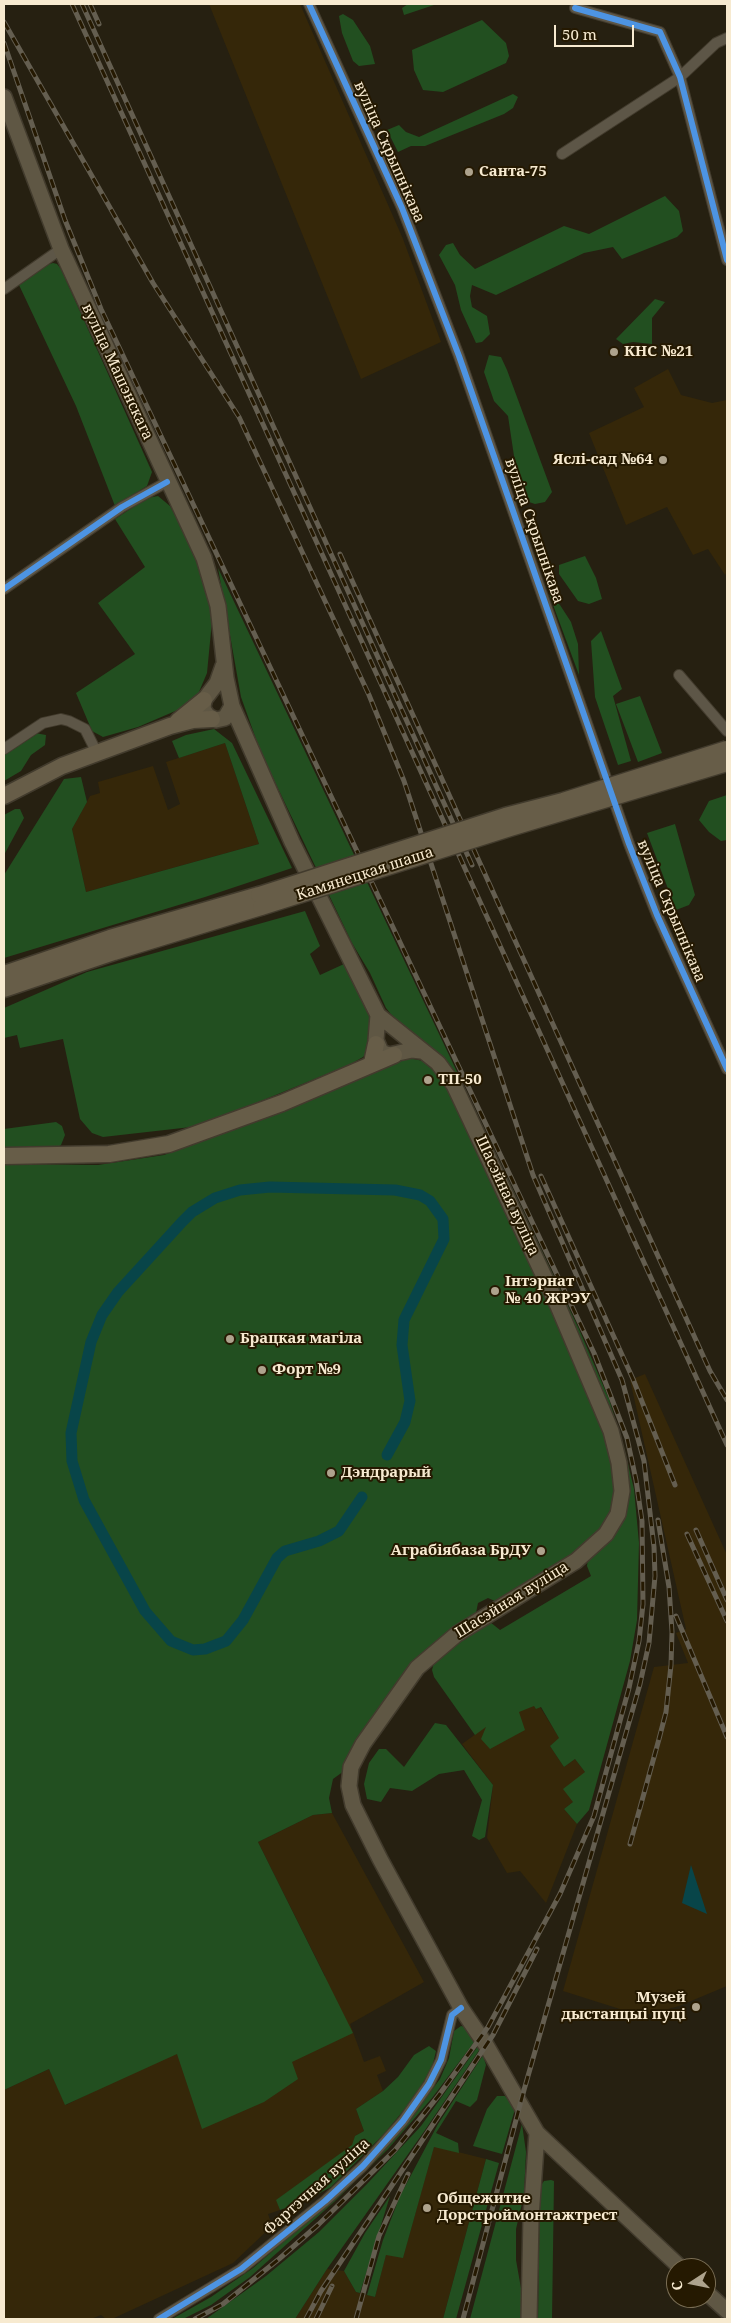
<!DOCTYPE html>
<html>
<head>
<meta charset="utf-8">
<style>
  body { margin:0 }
  #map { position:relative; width:731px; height:2323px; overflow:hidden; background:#262011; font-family:"Noto Serif",serif }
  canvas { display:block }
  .frame { position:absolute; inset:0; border:5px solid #f7ead0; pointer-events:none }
  .north { position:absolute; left:666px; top:2258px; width:50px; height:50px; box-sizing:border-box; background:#251901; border:1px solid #796d54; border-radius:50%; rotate:259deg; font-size:14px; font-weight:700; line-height:20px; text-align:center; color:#f7ead0 }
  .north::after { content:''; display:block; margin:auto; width:18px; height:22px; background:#aea38d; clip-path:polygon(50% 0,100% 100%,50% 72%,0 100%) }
  .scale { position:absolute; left:554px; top:25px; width:80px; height:22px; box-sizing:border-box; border:2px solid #f7ead0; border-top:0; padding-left:6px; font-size:15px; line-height:18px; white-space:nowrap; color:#f7ead0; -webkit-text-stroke:4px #251901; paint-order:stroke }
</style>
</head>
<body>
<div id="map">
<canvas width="731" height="2323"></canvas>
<div class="frame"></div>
<div class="north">С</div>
<div class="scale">50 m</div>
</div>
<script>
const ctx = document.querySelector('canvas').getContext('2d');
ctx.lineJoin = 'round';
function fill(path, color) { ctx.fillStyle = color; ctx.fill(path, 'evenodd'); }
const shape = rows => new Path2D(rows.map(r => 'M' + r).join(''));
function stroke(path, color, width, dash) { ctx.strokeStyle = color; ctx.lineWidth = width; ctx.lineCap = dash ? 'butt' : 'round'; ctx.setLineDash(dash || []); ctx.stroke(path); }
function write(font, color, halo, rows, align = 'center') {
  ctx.font = font + ' "Noto Serif",serif'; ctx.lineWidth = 4; ctx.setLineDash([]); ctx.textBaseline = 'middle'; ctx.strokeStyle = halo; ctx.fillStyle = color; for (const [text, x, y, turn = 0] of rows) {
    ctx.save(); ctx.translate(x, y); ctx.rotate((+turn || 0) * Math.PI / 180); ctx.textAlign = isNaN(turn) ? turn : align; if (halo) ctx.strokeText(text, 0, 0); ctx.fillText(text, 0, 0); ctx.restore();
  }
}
fill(shape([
  [209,4,300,4,403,239,441,342,361,379],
  [668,369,681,395,712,403,727,400,727,572,725,575,708,549,693,555,667,507,626,525,589,433,644,407,634,388],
  [225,743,259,844,86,892,72,829,90,796,100,793,98,782,153,766,168,810,180,804,166,762],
  [645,1374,727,1555,727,1986,679,2006,642,2016,563,1991,654,1667,688,1663,676,1633,686,1629,630,1380],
  [528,1696,540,1707,560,1739,550,1746,564,1767,575,1759,585,1772,573,1802,564,1809,577,1824,546,1903,520,1871,507,1873,487,1838,493,1785,462,1744],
  [332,1813,424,1982,350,2024,364,2062,380,2056,386,2071,377,2075,383,2091,356,2109,364,2131,355,2136,353,2145,277,2200,280,2210,268,2214,272,2226,233,2263,112,2319,106,2319,101,2315,91,2319,4,2319,4,2090,49,2069,66,2105,325,1976,258,1842,313,1815],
  [434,2146,486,2159,443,2319,295,2319,327,2269,344,2271,356,2292,375,2297,386,2254,403,2257]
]), '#352709');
fill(shape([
  [408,4,437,4,404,15,402,8],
  [343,14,353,20,370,46,375,64,359,66,353,61,342,33,339,16],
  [482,20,506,43,509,56,506,63,443,92,423,90,414,70,412,50],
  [513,94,518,97,513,108,504,114,425,146,411,146,398,152,387,130,399,125,406,132,419,137],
  [665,196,679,211,683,231,677,237,622,259,613,247,584,253,496,295,472,285,470,296,472,307,487,316,490,334,482,342,476,343,461,310,455,285,439,255,446,245,453,243,460,255,475,269,564,226,589,234],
  [53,263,57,264,61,269,152,472,147,486,115,506,76,406,19,285,46,265],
  [655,299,665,302,652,318,652,344,633,342,623,344,616,339],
  [489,355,501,357,507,370,552,492,545,502,535,504,529,502,514,456,508,416,494,401,484,372],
  [158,496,170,506,195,552,210,597,212,621,207,673,196,699,187,706,138,727,103,737,92,731,76,693,135,654,98,603,145,567,115,519,147,498],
  [585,556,596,578,602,599,589,604,578,601,559,574,559,565],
  [218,568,579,1329,609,1399,624,1447,634,1489,639,1543,637,1620,630,1661,589,1810,577,1824,564,1809,573,1802,563,1789,585,1772,575,1759,564,1767,550,1746,559,1738,541,1707,536,1709,534,1706,519,1712,525,1730,490,1749,481,1739,486,1727,475,1735,434,1677,432,1670,434,1663,456,1643,490,1622,500,1630,591,1576,587,1566,588,1558,627,1479,482,1129,454,1070,442,1057,401,1027,386,1008,370,973,352,943,261,753,241,697],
  [549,594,560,605,571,622,578,644,579,675],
  [601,631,622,689,613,696,631,761,618,765,595,697,591,641],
  [640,696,662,753,638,762,616,704],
  [214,729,232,743,292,868,205,897,4,958,4,875,64,779,81,777,87,802,72,829,86,892,259,844,225,743,179,758,172,741,186,735],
  [35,733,46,735,45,745,31,755,21,771,4,781,4,754],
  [727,795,727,840,721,841,709,832,699,820,709,801],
  [15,809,20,809,24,818,4,855,4,815],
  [675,824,695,895,689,905,676,910,647,833],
  [305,911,320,946,310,954,320,975,344,964,372,1022,368,1051,363,1057,349,1065,200,1126,103,1137,92,1133,80,1119,63,1039,20,1048,17,1035,4,1038,4,1008,87,972],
  [404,1057,423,1061,445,1081,556,1315,608,1440,616,1482,613,1516,589,1546,497,1602,488,1598,478,1603,476,1613,453,1629,344,1771,333,1779,329,1798,332,1813,313,1815,258,1842,353,2033,292,2062,298,2079,264,2102,202,2129,177,2054,65,2105,49,2069,4,2090,4,1164,98,1165,164,1155,321,1095],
  [56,1122,62,1126,65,1135,61,1145,56,1148,4,1148,4,1129],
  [435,1723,446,1725,493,1785,485,1837,479,1840,472,1836,482,1800,464,1770,439,1774,412,1791,390,1788,381,1802,367,1799,364,1784,369,1763,379,1749,386,1749,404,1767],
  [461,2026,465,2027,475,2041,432,2098,388,2149,334,2202,250,2277,211,2305,183,2319,172,2319,211,2297,253,2268,326,2205,406,2124,440,2079,449,2058,454,2031],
  [429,2046,436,2051,432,2068,413,2099,384,2134,331,2187,307,2200,280,2210,276,2200,352,2145,355,2136,364,2131,356,2109,383,2091,398,2077,414,2055],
  [478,2046,480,2049,423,2133,327,2269,295,2319,206,2319,266,2276,319,2232,367,2184,421,2126],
  [483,2055,486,2065,477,2100,470,2107,456,2101,436,2133,458,2143,459,2153,434,2147,403,2258,386,2255,375,2297,367,2295,383,2240,400,2196,438,2124],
  [497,2096,505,2096,515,2109,502,2154,473,2146,487,2109],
  [522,2124,526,2152,524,2195,516,2229,516,2260,522,2294,522,2319,470,2319],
  [486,2159,499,2163,456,2319,443,2319],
  [551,2180,554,2181,552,2319,538,2319,540,2187,544,2181],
  [390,2196,360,2293,356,2292,344,2271,365,2233]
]), '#224f20');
fill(shape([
  [691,1865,707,1914,682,1903]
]), '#084549');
stroke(shape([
  [362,1497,339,1531,319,1541,285,1551,277,1558,243,1620,226,1641,205,1649,193,1650,171,1641,145,1611,84,1500,72,1461,71,1433,91,1342,102,1315,118,1292,182,1222,192,1212,215,1198,240,1190,270,1187,395,1190,420,1195,430,1201,443,1219,444,1239,404,1320,402,1345,410,1401,405,1422,387,1455]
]), '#084549', 11);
const street = shape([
  [309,4,402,208,459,356,629,844,657,915,727,1069],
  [575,8,660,32,680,77,727,260],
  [562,154,680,77,716,43,727,38],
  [4,289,61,249],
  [4,589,122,507,167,482],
  [679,675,727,731],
  [4,749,43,723,61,719,69,721,85,729,97,753],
  [159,2319,241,2269,325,2201,363,2166,403,2121,429,2084,441,2060,452,2015,461,2008]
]);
const secondary = shape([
  [4,97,61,249,204,558,218,606,226,678,232,706,292,842,378,1015,438,1063,454,1085,558,1306,611,1431,619,1463,622,1491,618,1514,606,1534,576,1561,457,1634,417,1668,363,1744,351,1767,349,1786,353,1805,380,1859,461,2008,486,2045,537,2133,681,2268],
  [223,666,217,683,204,700,203,709,208,716,216,720,225,718,232,706],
  [378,1015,376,1040,381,1052,389,1055,412,1050,421,1051],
  [706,2292,727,2311],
  [529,2319,531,2217,537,2133]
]);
const primary = shape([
  [178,721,204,700],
  [4,796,62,766,97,753,170,726,193,720,212,719],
  [4,974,110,938,259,895],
  [4,989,114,952,261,907],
  [372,1063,376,1044],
  [4,1156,109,1154,169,1144,282,1103,394,1055]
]);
stroke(street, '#423b2d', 12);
stroke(secondary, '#423b2d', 18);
stroke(primary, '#423b2d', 19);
stroke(street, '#5d5647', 10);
stroke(secondary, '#5f5744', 15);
stroke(primary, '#675d48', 16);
const rail = shape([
  [72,4,727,1445],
  [82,4,472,865],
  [90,4,99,24],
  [4,22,153,283,239,417,369,695,404,781,533,1175,622,1380,644,1461,654,1547,655,1576,649,1643,640,1684,524,2090,463,2319],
  [4,43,65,220,101,309,594,1353,627,1438,636,1480,642,1521,643,1604,639,1641,629,1688,594,1816,560,1894,488,2027,439,2095,395,2150,319,2224,279,2259,223,2304,195,2319],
  [340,554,710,1371,727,1400],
  [541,1176,633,1379,675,1485],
  [696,1530,727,1600],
  [687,1534,727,1621],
  [676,1616,727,1737],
  [630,1844,659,1739,666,1712,671,1665,672,1632,669,1587,658,1520],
  [306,2319,321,2291,493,2035,537,1949],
  [316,2319,332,2286],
  [356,2319,379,2236,408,2174]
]);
stroke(rail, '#645e50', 5);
stroke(rail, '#251901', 3, [9]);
const primaryBridge = shape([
  [259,895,505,816,563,801,727,749],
  [261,907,510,828,727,763]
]);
stroke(primaryBridge, '#423b2d', 19, []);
stroke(primaryBridge, '#675d48', 16);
stroke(shape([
  [309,4,402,208,459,356,629,844,657,915,727,1069],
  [575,8,660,32,680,77,727,260],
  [4,589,122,507,167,482],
  [159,2319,241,2269,325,2201,363,2166,403,2121,429,2084,441,2060,452,2015,461,2008]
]), '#4d94e3', 6);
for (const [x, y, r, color] of [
  [469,172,5,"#aea38d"],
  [614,352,5,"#aea38d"],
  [663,460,5,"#aea38d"],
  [428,1080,5,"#aea38d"],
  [495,1291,5,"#aea38d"],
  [230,1339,5,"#aea38d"],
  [262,1370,5,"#aea38d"],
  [331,1473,5,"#aea38d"],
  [541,1551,5,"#aea38d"],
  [696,2007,5,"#aea38d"],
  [427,2208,5,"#aea38d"]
]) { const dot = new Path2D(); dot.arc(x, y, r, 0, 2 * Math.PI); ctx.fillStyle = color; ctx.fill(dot); stroke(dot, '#251901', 2); }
write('15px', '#f7ead0', '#251901', [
  ["вуліца Скрыпнікава",389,152,66],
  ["вуліца Машэнскага",117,372,65],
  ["вуліца Скрыпнікава",534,531,71],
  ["Камянецкая шаша",365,874,-18],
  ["вуліца Скрыпнікава",671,911,67],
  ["Шасэйная вуліца",507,1196,65],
  ["Шасэйная вуліца",512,1600,-32],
  ["Фартэчная вуліца",317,2187,-42]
]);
write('bold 15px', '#f7ead0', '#251901', [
  ["Санта-75",479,172],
  ["КНС №21",624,352],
  ["Яслі-сад №64",653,460,"right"],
  ["ТП-50",438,1080],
  ["Інтэрнат",505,1282],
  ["№ 40 ЖРЭУ",505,1299],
  ["Брацкая магіла",240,1339],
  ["Форт №9",272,1370],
  ["Дэндрарый",341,1473],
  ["Аграбіябаза БрДУ",531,1551,"right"],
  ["Музей",686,1998,"right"],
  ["дыстанцыі пуці",686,2015,"right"],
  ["Общежитие",437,2199],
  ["Дорстроймонтажтрест",437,2216]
], 'left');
</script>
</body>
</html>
